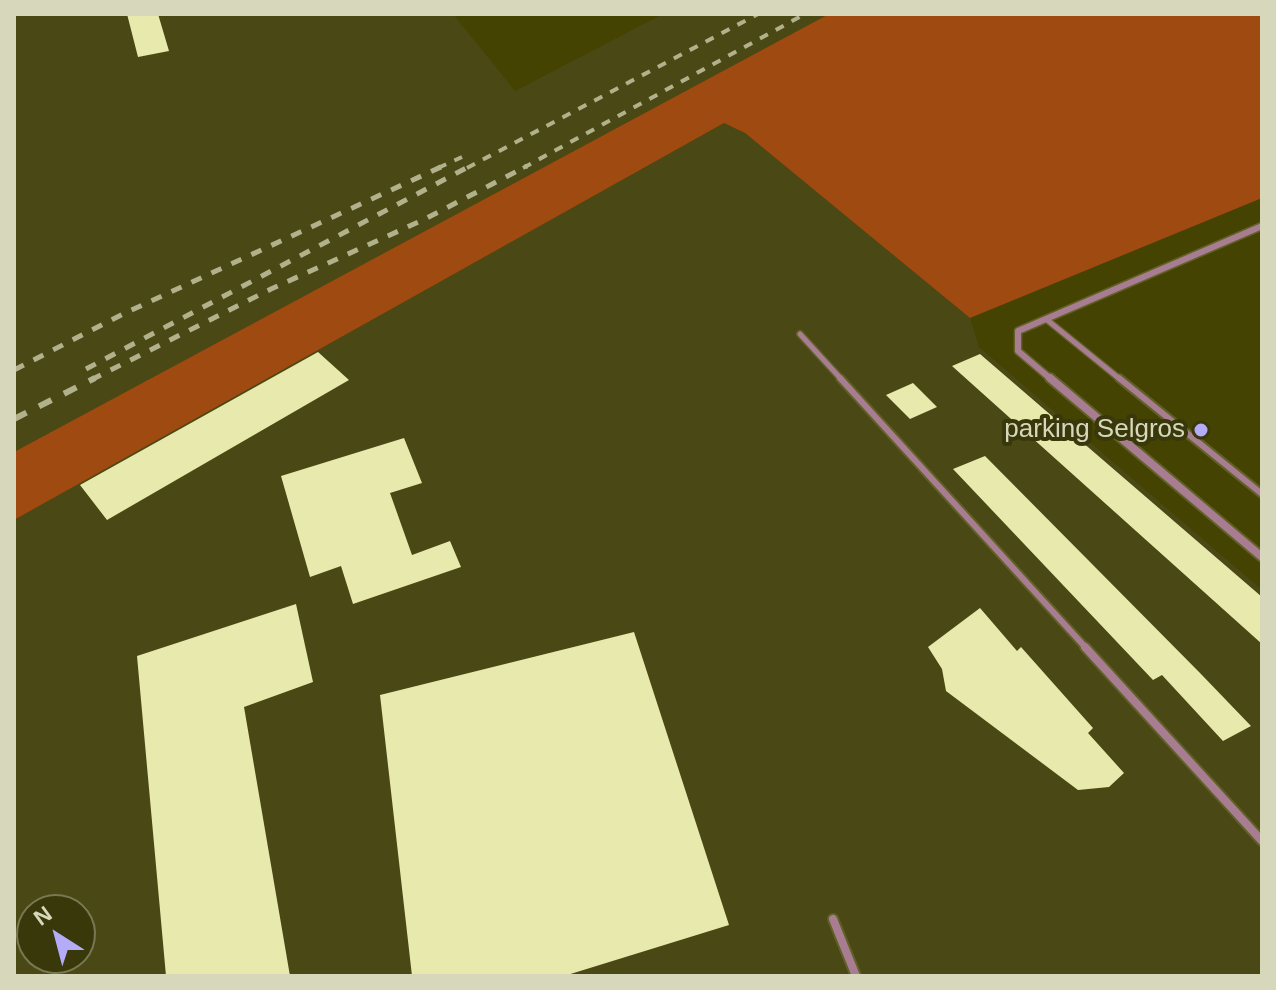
<!DOCTYPE html>
<html>
<head>
<meta charset="utf-8">
<style>
  body { margin:0 }
  #map { position:relative; width:1276px; height:990px; overflow:hidden; background:#444302; font-family:Helvetica,sans-serif }
  canvas { display:block }
  .frame { position:absolute; inset:0; border:16px solid #d7d8bb; pointer-events:none }
  .north { position:absolute; left:16px; top:894px; width:80px; height:80px; box-sizing:border-box; background:#39380b; border:2px solid #787851; border-radius:50%; rotate:324deg; font-size:22px; font-weight:700; line-height:32px; text-align:center; color:#d7d8bb }
  .north::after { content:''; display:block; margin:auto; width:28px; height:36px; background:#b4acf9; clip-path:polygon(50% 0,100% 100%,50% 72%,0 100%) }
</style>
</head>
<body>
<div id="map">
<canvas width="1276" height="990"></canvas>
<div class="frame"></div>
<div class="north">N</div>
</div>
<script>
const ctx = document.querySelector('canvas').getContext('2d');
ctx.lineJoin = 'round';
function fill(path, color) { ctx.fillStyle = color; ctx.fill(path, 'evenodd'); }
const shape = rows => new Path2D(rows.map(r => 'M' + r).join(''));
function stroke(path, color, width, dash) { ctx.strokeStyle = color; ctx.lineWidth = width; ctx.lineCap = dash ? 'butt' : 'round'; ctx.setLineDash(dash || []); ctx.stroke(path); }
function write(font, color, halo, rows, align = 'center') {
  ctx.font = font + ' Helvetica,sans-serif'; ctx.lineWidth = 8; ctx.setLineDash([]); ctx.textBaseline = 'middle'; ctx.strokeStyle = halo; ctx.fillStyle = color; for (const [text, x, y, turn = 0] of rows) {
    ctx.save(); ctx.translate(x, y); ctx.rotate((+turn || 0) * Math.PI / 180); ctx.textAlign = isNaN(turn) ? turn : align; if (halo) ctx.strokeText(text, 0, 0); ctx.fillText(text, 0, 0); ctx.restore();
  }
}
fill(shape([
  [14,14,453,14,515,91,663,14,829,14,14,452],
  [724,123,745,133,970,318,979,347,1262,590,1262,976,14,976,14,520],
  [32,910,80,910,80,958,32,958]
]), '#4a4916');
fill(shape([
  [829,14,1262,14,1262,198,970,318,745,133,724,123,14,520,14,452]
]), '#9f4a11');
fill(shape([
  [127,14,158,14,169,51,138,57],
  [318,352,349,380,107,520,80,485],
  [980,354,1262,597,1262,644,952,366],
  [913,383,937,407,910,419,886,395],
  [404,438,422,483,390,493,412,555,450,541,461,567,353,604,341,566,310,577,281,476],
  [985,456,1200,673,1251,726,1223,741,1162,675,1153,680,953,469],
  [296,604,313,682,244,707,290,976,166,976,137,656],
  [980,608,1017,651,1021,647,1093,728,1088,733,1124,773,1109,787,1078,790,946,691,942,669,928,647],
  [634,632,729,925,564,976,412,976,380,695]
]), '#e8e9ac');
const laneFar2 = shape([
  [1046,319,1121,380],
  [800,334,842,380]
]);
const laneFar1 = shape([
  [840,378,1087,649],
  [1119,378,1262,494]
]);
const lane = shape([
  [1085,647,1262,841],
  [833,919,856,976]
]);
const streetFar1 = shape([
  [1052,380,1018,351,1018,331,1262,226]
]);
const street = shape([
  [1050,378,1262,557]
]);
stroke(laneFar2, '#616127', 8);
stroke(laneFar1, '#616127', 10);
stroke(lane, '#616127', 12);
stroke(streetFar1, '#616127', 9);
stroke(street, '#616127', 12);
stroke(laneFar2, '#a87d92', 5);
stroke(laneFar1, '#a87d92', 6);
stroke(lane, '#a87d92', 8);
stroke(streetFar1, '#a87d92', 6);
stroke(street, '#a87d92', 8);
stroke(shape([
  [438,168,462,157],
  [467,168,758,14],
  [523,168,805,14]
]), '#b1b18b', 4, [9, 9]);
stroke(shape([
  [86,369,470,166],
  [14,370,123,314,443,166],
  [91,380,271,289,425,219,527,166]
]), '#b1b18b', 5, [11, 11]);
stroke(shape([
  [14,419,95,378]
]), '#b1b18b', 6, [14, 14]);
for (const [x, y, r, color] of [
  [1201,430,8,"#b4acf9"]
]) { const dot = new Path2D(); dot.arc(x, y, r, 0, 2 * Math.PI); ctx.fillStyle = color; ctx.fill(dot); stroke(dot, '#39380b', 3); }
write('26px', '#d7d8bb', '#39380b', [
  ["parking Selgros",1185,430]
], 'right');
</script>
</body>
</html>
